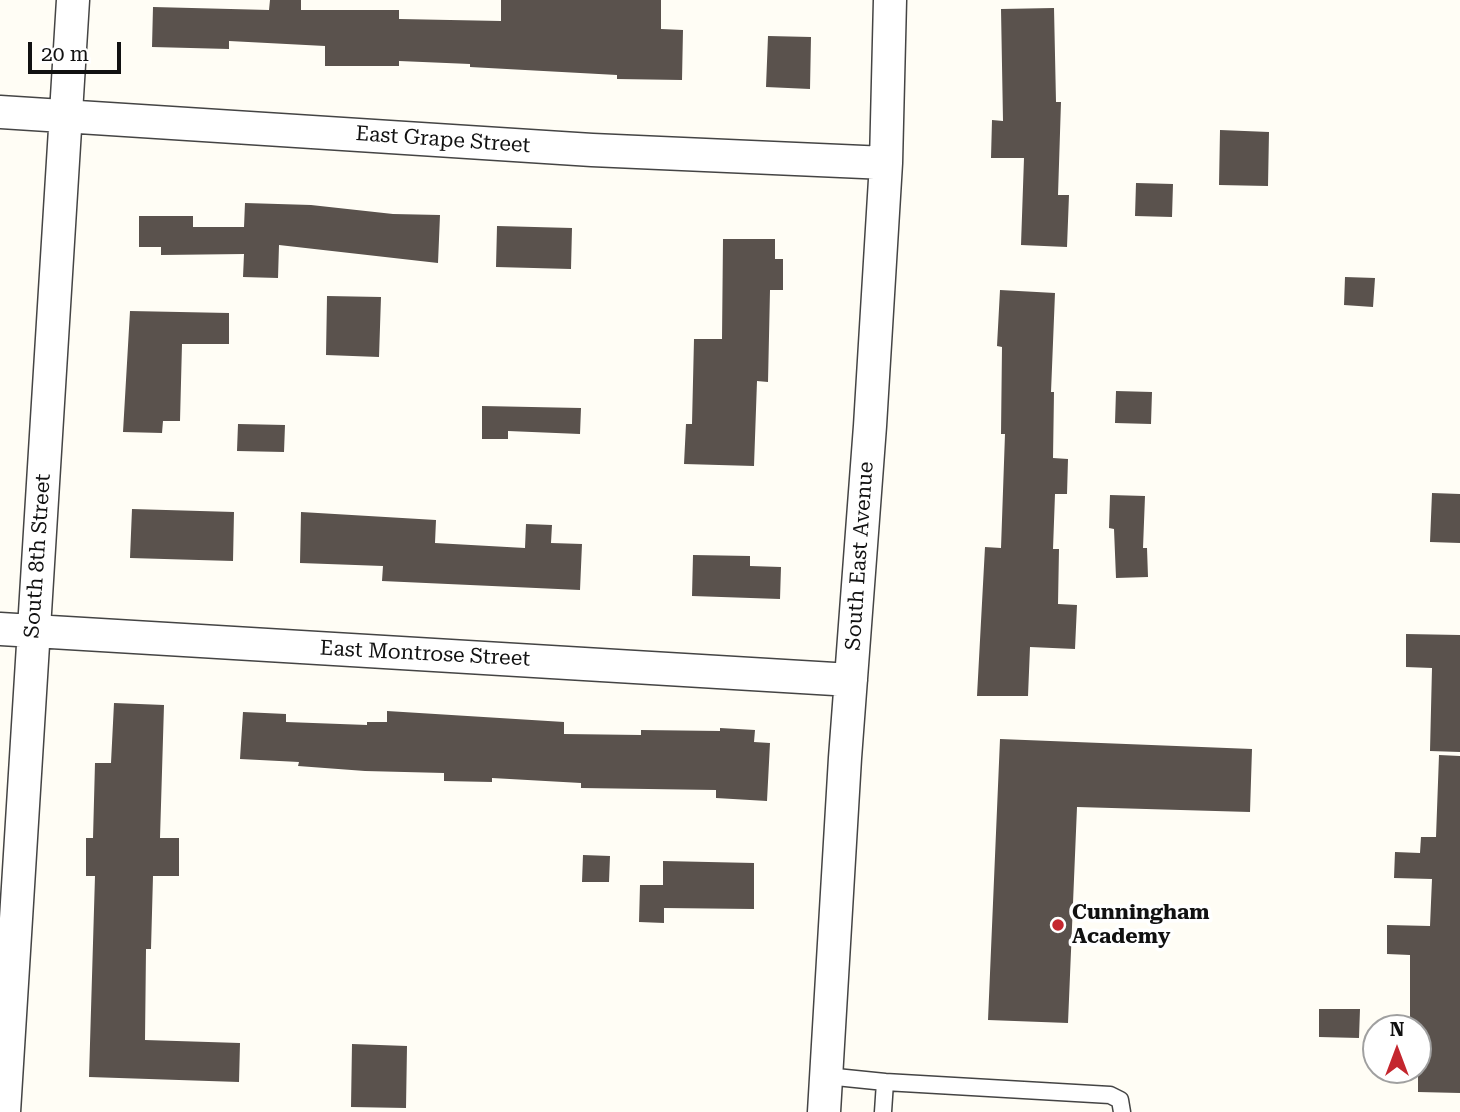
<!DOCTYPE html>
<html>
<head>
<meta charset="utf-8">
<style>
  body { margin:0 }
  #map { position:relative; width:1460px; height:1112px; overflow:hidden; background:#fffdf5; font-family:"Roboto Serif",serif }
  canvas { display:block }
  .north { position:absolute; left:1362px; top:1014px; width:70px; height:70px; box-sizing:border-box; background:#fff; border:2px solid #a0a0a0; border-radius:50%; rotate:0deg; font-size:19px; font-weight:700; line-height:28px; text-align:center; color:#111 }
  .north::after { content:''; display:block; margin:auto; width:24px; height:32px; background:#c4262e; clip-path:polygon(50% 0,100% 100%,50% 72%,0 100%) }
  .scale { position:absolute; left:28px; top:42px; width:93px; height:32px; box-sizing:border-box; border:4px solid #111; border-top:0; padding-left:9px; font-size:21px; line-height:24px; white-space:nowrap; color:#111; -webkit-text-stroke:5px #fff; paint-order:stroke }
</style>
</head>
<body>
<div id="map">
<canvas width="1460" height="1112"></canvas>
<div class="north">N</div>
<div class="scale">20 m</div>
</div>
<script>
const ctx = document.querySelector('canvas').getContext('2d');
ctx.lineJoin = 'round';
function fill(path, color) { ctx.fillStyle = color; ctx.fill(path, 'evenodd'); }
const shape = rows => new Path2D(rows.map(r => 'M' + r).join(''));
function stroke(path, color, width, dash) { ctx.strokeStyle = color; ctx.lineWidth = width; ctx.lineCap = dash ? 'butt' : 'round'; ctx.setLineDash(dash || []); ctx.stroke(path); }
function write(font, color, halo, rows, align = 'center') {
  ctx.font = font + ' "Roboto Serif",serif'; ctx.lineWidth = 7; ctx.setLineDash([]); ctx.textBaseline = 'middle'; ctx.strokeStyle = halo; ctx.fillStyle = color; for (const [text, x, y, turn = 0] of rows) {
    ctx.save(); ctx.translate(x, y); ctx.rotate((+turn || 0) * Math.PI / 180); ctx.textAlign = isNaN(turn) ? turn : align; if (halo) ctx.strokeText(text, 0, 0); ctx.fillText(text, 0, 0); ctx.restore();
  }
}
fill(shape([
  [270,0,301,0,301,10,399,10,399,19,501,21,501,0,661,0,661,29,683,30,682,80,617,79,617,75,470,67,470,64,399,61,399,66,325,66,325,46,229,41,229,49,152,47,153,7,269,10],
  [1054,8,1056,102,1061,102,1058,195,1069,195,1067,247,1021,245,1024,158,991,158,992,120,1003,121,1001,9],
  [768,36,811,37,810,89,766,87],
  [1220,130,1269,132,1268,186,1219,185],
  [1136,183,1173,184,1172,217,1135,216],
  [245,203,311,205,393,214,440,215,438,263,279,245,278,278,243,277,244,254,161,255,161,247,139,247,139,216,193,216,193,227,244,227],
  [497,226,572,228,571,269,496,267],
  [723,239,775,239,775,259,783,259,783,290,770,290,768,382,757,381,754,466,684,464,686,424,692,424,694,339,722,339],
  [1345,277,1375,278,1373,307,1344,305],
  [1000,290,1055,293,1051,392,1054,392,1053,458,1068,459,1067,494,1055,494,1053,549,1059,549,1058,604,1077,605,1075,649,1030,647,1028,696,977,696,985,547,1001,548,1005,434,1001,434,1002,347,997,346],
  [327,296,381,297,379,357,326,355],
  [130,311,229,313,229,344,182,344,180,421,163,421,162,433,123,432],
  [1116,391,1152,392,1151,424,1115,423],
  [482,406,581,408,580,434,508,431,508,439,482,439],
  [238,424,285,425,284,452,237,451],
  [1432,493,1460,494,1460,543,1430,542],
  [1110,495,1145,496,1143,548,1147,548,1148,577,1116,578,1114,529,1109,528],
  [132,509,234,512,233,561,130,558],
  [301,512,436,520,435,543,525,548,526,524,552,525,551,543,582,544,580,590,382,581,383,566,300,563],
  [693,555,750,556,750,566,781,567,780,599,692,596],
  [1406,634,1460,635,1460,752,1430,751,1432,668,1406,667],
  [114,703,164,705,160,838,179,838,179,876,153,876,151,949,146,949,145,1040,240,1043,239,1082,89,1077,95,876,86,876,86,838,93,838,95,763,111,763],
  [387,711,564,722,564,734,641,735,641,730,720,731,720,728,755,730,754,742,770,743,767,801,716,798,716,790,581,788,581,783,492,778,492,782,444,781,444,773,365,771,298,766,299,762,240,759,243,712,286,714,286,722,367,725,367,722,387,722],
  [1000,739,1252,749,1250,812,1077,807,1068,1023,988,1020],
  [1439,755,1460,756,1460,1093,1418,1092,1418,1022,1410,1022,1410,955,1387,954,1387,925,1430,926,1432,879,1394,878,1395,852,1420,853,1421,837,1436,837],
  [583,855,610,856,609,882,582,882],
  [663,861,754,863,754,909,664,908,664,923,639,922,640,885,663,885],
  [1319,1009,1360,1009,1359,1038,1319,1037],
  [352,1044,407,1046,406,1108,351,1107]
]), '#5a524d');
const service = shape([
  [826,1076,885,1082,883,1112],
  [885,1082,1110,1095,1120,1100,1122,1112]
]);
const minor = shape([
  [0,112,592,150,886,163],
  [0,629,851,680],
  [4,1112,73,0],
  [824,1112,845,758,870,426,886,163,890,0]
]);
stroke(service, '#444', 19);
stroke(minor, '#444', 35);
stroke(service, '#fff', 16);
stroke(minor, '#fff', 32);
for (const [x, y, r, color] of [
  [1058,925,7,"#c4262e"]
]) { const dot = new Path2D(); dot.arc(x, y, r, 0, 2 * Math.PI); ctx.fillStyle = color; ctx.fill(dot); stroke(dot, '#fff', 2.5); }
write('21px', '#111', '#fff', [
  ["East Grape Street",443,140,4],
  ["South 8th Street",38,556,-86],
  ["South East Avenue",860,556,-86],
  ["East Montrose Street",425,654,3]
]);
write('bold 21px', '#111', '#fff', [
  ["Cunningham",1072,913],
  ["Academy",1072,937]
], 'left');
</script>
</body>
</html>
